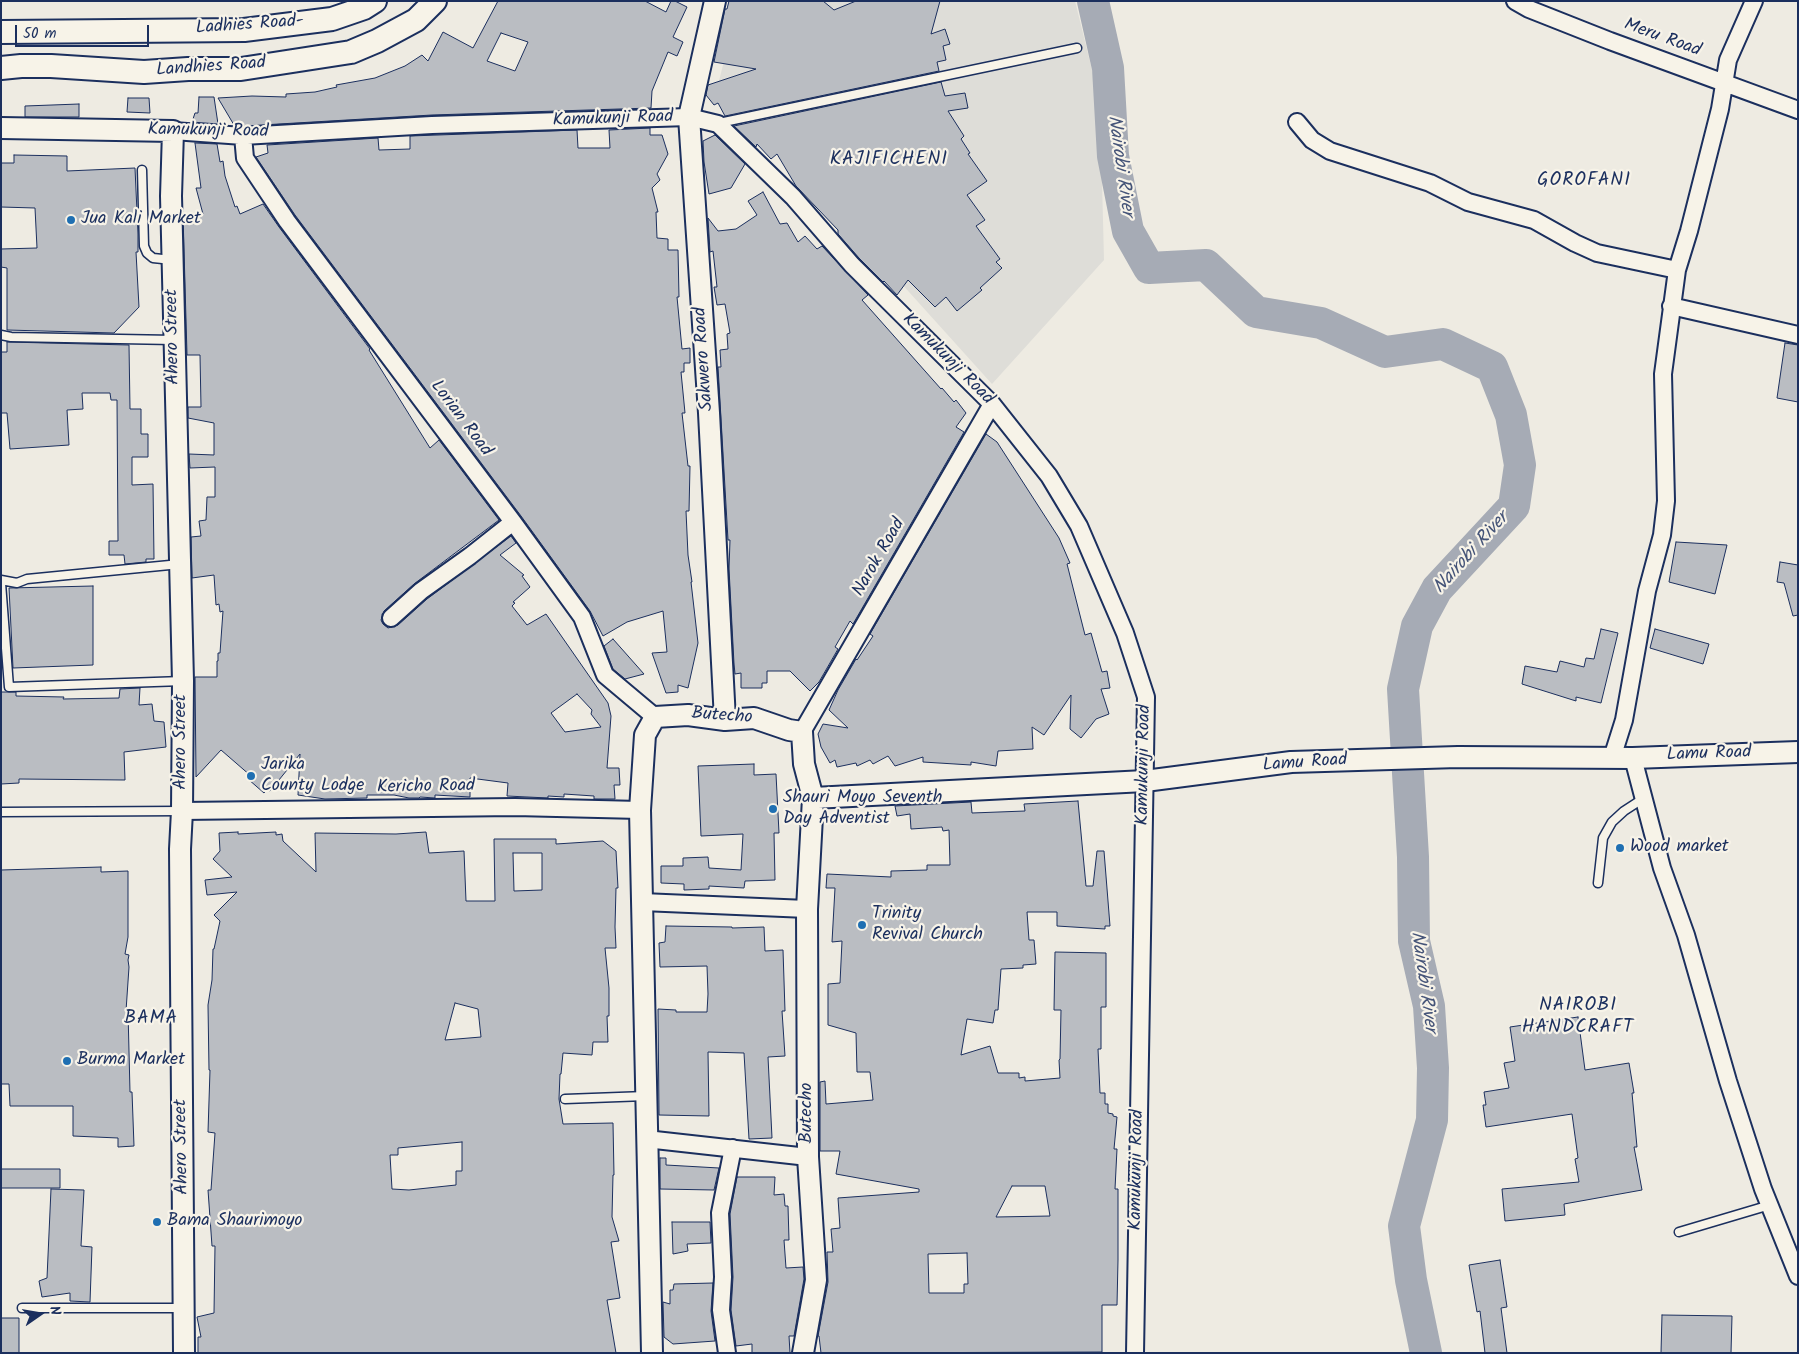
<!DOCTYPE html>
<html>
<head>
<meta charset="utf-8">
<style>
  body { margin:0 }
  #map { position:relative; width:1799px; height:1354px; overflow:hidden; background:#eeebe2; font-family:Kalam,sans-serif }
  canvas { display:block }
  .frame { position:absolute; inset:0; border:2px solid #1b2f5e; pointer-events:none }
  .north { position:absolute; left:15px; top:1289px; width:50px; height:50px; -webkit-text-stroke:4px #f7f3e8; paint-order:stroke; rotate:77deg; font-size:14px; font-weight:700; line-height:20px; text-align:center; color:#1b2f5e }
  .north::after { content:''; display:block; margin:auto; width:18px; height:22px; background:#1b2f5e; clip-path:polygon(50% 0,100% 100%,50% 72%,0 100%) }
  .scale { position:absolute; left:15px; top:25px; width:134px; height:22px; box-sizing:border-box; border:2px solid #1b2f5e; border-top:0; padding-left:6px; font-size:15px; line-height:18px; white-space:nowrap; color:#1b2f5e; -webkit-text-stroke:4px #f7f3e8; paint-order:stroke }
</style>
</head>
<body>
<div id="map">
<canvas width="1799" height="1354"></canvas>
<div class="frame"></div>
<div class="north">N</div>
<div class="scale">50 m</div>
</div>
<script>
const ctx = document.querySelector('canvas').getContext('2d');
ctx.lineJoin = 'round';
function fill(path, color) { ctx.fillStyle = color; ctx.fill(path, 'evenodd'); }
const shape = rows => new Path2D(rows.map(r => 'M' + r).join(''));
function stroke(path, color, width, dash) { ctx.strokeStyle = color; ctx.lineWidth = width; ctx.lineCap = dash ? 'butt' : 'round'; ctx.setLineDash(dash || []); ctx.stroke(path); }
function write(font, color, halo, rows, align = 'center') {
  ctx.font = font + ' Kalam,sans-serif'; ctx.lineWidth = 4.5; ctx.setLineDash([]); ctx.textBaseline = 'middle'; ctx.strokeStyle = halo; ctx.fillStyle = color; for (const [text, x, y, turn = 0] of rows) {
    ctx.save(); ctx.translate(x, y); ctx.rotate((+turn || 0) * Math.PI / 180); ctx.textAlign = isNaN(turn) ? turn : align; if (halo) ctx.strokeText(text, 0, 0); ctx.fillText(text, 0, 0); ctx.restore();
  }
}
fill(shape([
  [739,1,1075,1,1100,102,1104,260,992,384,726,89,718,85]
]), '#deddd8');
stroke(shape([
  [1093,1,1108,68,1113,156,1128,231,1149,268,1206,265,1256,312,1321,323,1385,352,1443,344,1492,367,1511,415,1520,465,1514,506,1437,589,1417,626,1403,689,1413,857,1414,941,1429,1006,1433,1068,1432,1120,1404,1226,1411,1280,1426,1353]
]), '#a6abb5', 32);
const building = shape([
  [498,1,645,1,666,12,671,1,675,1,687,7,673,37,683,42,677,56,668,52,652,91,651,108,432,115,245,126,234,125,218,98,252,96,286,97,286,94,315,92,337,87,336,85,375,78,405,66,422,55,428,61,443,32,473,48,498,1],
  [501,33,528,42,515,71,487,61,501,33],
  [729,1,823,1,834,10,856,1,940,1,931,34,945,29,950,44,943,46,946,60,937,62,939,71,725,116,718,103,714,105,706,95,708,85,756,69,714,62,725,9,727,9,729,1],
  [941,82,945,96,965,93,968,108,948,111,964,136,961,139,970,153,968,154,987,181,967,195,985,220,976,226,1000,259,996,262,1002,268,980,288,982,290,957,311,946,297,935,307,908,280,897,295,884,281,883,282,859,258,838,234,838,230,796,186,777,154,771,159,757,144,756,147,734,126,941,82],
  [199,97,214,97,218,124,192,122,195,113,198,113,199,97],
  [128,98,149,98,150,113,127,112,128,98],
  [79,104,79,117,25,117,25,106,79,104],
  [650,128,650,135,662,135,668,154,657,174,660,180,652,188,658,212,656,212,657,238,668,239,668,250,678,250,679,297,677,297,682,349,690,348,690,363,684,363,684,372,681,372,685,413,682,413,688,466,690,466,689,511,686,511,688,555,692,582,691,582,698,643,688,688,678,685,678,692,666,693,652,653,667,652,663,611,627,622,603,636,590,611,521,516,295,215,256,157,268,153,267,145,378,138,379,150,410,149,410,136,577,130,578,148,610,148,609,130,650,128],
  [715,135,745,164,731,188,709,194,704,162,703,141,715,135],
  [195,143,217,144,220,162,223,161,225,176,235,207,237,206,240,214,263,204,279,227,370,349,369,350,430,448,439,440,499,520,414,584,384,611,381,620,383,624,388,628,398,625,427,599,511,536,516,543,500,555,524,575,522,576,530,587,513,602,515,603,512,606,527,625,546,614,608,703,611,716,607,768,619,768,620,785,614,785,615,799,594,799,594,796,564,794,564,797,548,796,548,798,507,796,508,783,470,778,470,797,435,795,435,798,420,797,419,798,409,798,394,795,367,795,367,798,325,799,298,795,300,754,270,791,267,789,264,793,248,779,251,776,221,750,196,777,195,677,217,677,217,661,218,661,218,653,220,653,223,611,220,612,219,604,216,605,214,575,192,578,191,537,201,536,199,521,206,520,207,497,215,497,215,467,190,468,189,454,214,455,214,423,188,418,188,407,201,407,200,355,187,355,183,215,203,214,196,188,201,188,195,143],
  [577,694,592,710,591,714,601,727,565,732,551,713,577,694],
  [14,155,67,156,67,171,135,168,138,234,138,252,136,252,139,307,114,333,7,330,7,268,1,267,1,249,37,248,35,208,1,207,1,163,14,163,14,155],
  [763,192,780,224,787,223,798,242,805,236,817,249,822,246,868,295,862,300,941,389,942,388,954,402,956,400,966,413,956,427,964,432,853,624,850,621,835,647,838,649,819,682,810,691,790,671,767,671,767,683,762,683,762,688,741,688,741,673,735,674,734,664,729,569,730,540,728,540,718,367,721,367,720,350,728,349,727,334,730,333,725,304,717,305,714,287,717,287,713,251,710,252,708,218,718,231,736,229,757,215,748,201,763,192],
  [7,342,129,345,130,409,141,409,141,434,148,434,148,457,132,457,132,485,153,484,154,559,146,559,146,562,125,564,124,555,109,555,109,541,118,541,117,400,111,400,110,393,82,393,83,409,67,410,69,445,10,449,7,413,1,413,1,352,7,352,7,342],
  [1785,343,1798,345,1798,402,1777,398,1785,343],
  [986,434,997,442,1059,538,1070,563,1067,564,1085,635,1091,633,1102,672,1107,671,1110,688,1101,689,1109,714,1096,719,1081,738,1070,729,1071,695,1044,735,1032,727,1033,749,998,751,996,766,971,762,971,765,923,762,923,757,895,766,888,756,873,764,870,760,857,766,856,763,837,767,835,760,830,763,821,747,818,734,823,724,848,728,829,710,838,690,856,659,857,660,873,636,870,634,986,434],
  [1676,542,1727,545,1715,594,1669,582,1676,542],
  [1780,562,1798,565,1798,615,1793,616,1784,583,1777,582,1780,562],
  [93,586,93,665,13,668,9,588,93,586],
  [1601,629,1618,633,1601,703,1576,697,1576,701,1522,684,1525,666,1557,672,1560,661,1584,667,1586,658,1594,659,1601,629],
  [1655,629,1709,644,1703,664,1650,648,1655,629],
  [613,639,644,674,625,679,613,669,604,646,613,639],
  [140,688,139,705,152,704,154,721,164,722,166,747,124,752,125,780,19,779,19,783,1,784,1,692,16,692,16,696,64,697,63,699,119,698,120,689,140,688],
  [754,764,754,775,776,774,779,833,774,833,775,880,745,881,744,888,709,886,709,889,684,890,684,884,661,883,661,866,683,866,683,858,708,857,709,868,741,870,743,834,701,836,698,766,754,764],
  [1078,801,1086,886,1093,886,1097,851,1104,851,1110,926,1105,926,1105,929,1057,926,1057,912,1027,912,1029,940,1034,940,1036,964,1023,965,1023,968,1001,969,998,1010,995,1010,993,1023,967,1019,961,1055,990,1046,998,1073,1019,1073,1019,1078,1025,1077,1025,1081,1060,1078,1059,1060,1060,1059,1061,1010,1054,1010,1055,952,1106,953,1106,1007,1101,1007,1101,1049,1098,1049,1100,1093,1105,1093,1105,1104,1108,1104,1108,1113,1113,1114,1113,1116,1117,1117,1114,1149,1117,1149,1115,1189,1118,1189,1118,1260,1117,1305,1102,1305,1102,1352,821,1353,819,1336,818,1336,828,1282,827,1252,833,1252,831,1229,840,1228,838,1198,919,1192,919,1189,836,1174,840,1151,820,1151,820,1082,825,1081,826,1104,873,1100,870,1072,857,1072,856,1033,828,1025,828,984,840,983,842,941,832,942,835,888,826,888,827,874,891,877,891,871,927,870,927,865,950,865,949,830,943,831,942,827,911,829,910,814,897,816,895,806,971,802,972,813,1025,811,1024,804,1078,801],
  [1012,1186,1045,1186,1050,1216,996,1217,1012,1186],
  [967,1253,968,1284,964,1284,964,1293,929,1293,928,1254,967,1253],
  [238,832,238,834,276,832,276,835,282,834,283,841,316,872,315,833,396,834,426,832,429,853,464,851,466,901,495,901,494,839,556,839,556,844,603,841,616,851,618,888,616,888,615,927,616,948,605,948,609,988,609,1016,607,1016,608,1042,593,1042,592,1055,563,1053,561,1074,560,1074,559,1099,563,1124,613,1123,614,1175,613,1175,612,1217,619,1241,611,1242,620,1298,607,1300,616,1353,198,1353,198,1337,201,1337,197,1317,214,1313,215,1246,212,1246,208,1190,211,1190,215,1133,208,1132,210,1070,209,1070,208,1005,212,980,213,949,214,949,220,921,214,915,237,892,207,895,205,880,232,877,213,859,220,851,219,833,238,832],
  [513,853,542,853,542,890,514,891,513,853],
  [455,1003,478,1009,481,1037,445,1040,455,1003],
  [462,1142,462,1171,456,1171,456,1185,409,1190,392,1189,390,1155,398,1155,398,1148,462,1142],
  [101,867,101,872,128,871,128,937,125,954,129,955,128,960,129,967,126,1011,128,1011,130,1092,132,1092,134,1146,118,1147,118,1138,73,1136,73,1106,10,1106,9,1084,1,1084,1,870,101,867],
  [666,926,732,927,732,928,764,927,765,951,783,950,785,1011,782,1011,785,1056,768,1057,772,1138,749,1139,744,1053,708,1052,709,1116,659,1115,658,1009,676,1010,676,1012,707,1012,708,994,707,966,660,967,659,943,665,942,666,926],
  [1578,1017,1585,1070,1629,1063,1634,1093,1632,1093,1637,1147,1634,1147,1642,1190,1564,1204,1565,1215,1505,1221,1502,1189,1579,1182,1575,1159,1578,1158,1572,1114,1486,1127,1483,1105,1486,1105,1484,1092,1509,1088,1504,1063,1515,1061,1510,1027,1578,1017],
  [660,1158,666,1158,666,1165,719,1168,714,1190,660,1189,660,1158],
  [1,1169,60,1169,60,1188,1,1188,1,1169],
  [737,1177,775,1177,774,1195,784,1194,785,1206,788,1206,789,1240,784,1240,786,1268,803,1267,804,1279,794,1336,789,1336,790,1353,752,1353,752,1344,736,1346,731,1310,733,1277,730,1214,737,1177],
  [51,1189,84,1190,81,1246,92,1247,90,1302,70,1301,70,1293,42,1297,39,1281,47,1278,51,1189],
  [672,1222,710,1222,711,1243,687,1244,688,1251,673,1254,672,1222],
  [1500,1260,1507,1307,1501,1308,1507,1353,1485,1353,1480,1311,1477,1312,1469,1265,1500,1260],
  [713,1283,711,1311,715,1341,673,1344,664,1337,663,1302,670,1304,670,1290,673,1290,674,1284,713,1283],
  [1662,1315,1732,1316,1731,1353,1661,1353,1662,1315],
  [1,1318,19,1318,19,1353,1,1353,1,1318]
]);
fill(building, '#babdc2');
stroke(building, '#1b2f5e', 1);
const service = shape([
  [719,123,1077,48],
  [142,170,144,246,147,253,153,258,172,260],
  [1,335,11,337,174,340],
  [1,580,17,583,27,579,180,564],
  [1,583,9,687,183,681],
  [1,812,182,811],
  [1598,883,1603,838,1612,822,1624,811,1644,798],
  [565,1099,646,1096],
  [1679,1232,1770,1205],
  [22,1308,183,1308]
]);
const minor = shape([
  [1515,1,1529,9,1610,41,1798,110],
  [1297,122,1312,140,1330,151,1430,183,1468,202,1534,220,1575,243,1597,253,1677,270],
  [173,131,243,136,432,125,689,117,718,124,793,197,852,265,992,404,1049,476,1079,526,1125,633,1146,697,1135,1353],
  [243,136,245,158,287,221,513,522,582,617,605,675,655,717],
  [1671,306,1798,335],
  [391,618,421,591,470,556,513,522],
  [802,732,992,404],
  [1612,758,1624,720,1647,591,1662,535,1666,501,1663,374,1677,270,1689,231,1720,109,1728,60,1754,1],
  [1633,758,1662,868,1686,935,1728,1081,1763,1189,1798,1276],
  [182,811,515,807,640,810],
  [642,902,807,909],
  [646,1139,808,1157],
  [727,1353,721,1310,723,1277,720,1213,733,1148]
]);
const tertiary = shape([
  [715,1,689,117,709,413,725,720],
  [1,128,173,131,171,196,183,681,182,811,180,849,184,1353],
  [813,798,1145,781,1291,762,1458,757,1633,758,1798,752],
  [652,1353,640,810,645,735,655,717,688,715,725,720,754,718,789,730,802,732,804,764,813,798,807,909,808,1157,816,1280,803,1353]
]);
const secondary = shape([
  [1,32,244,30,332,19,364,8,375,1],
  [1,68,21,66,51,66,144,72,188,69,241,69,351,52,377,41,416,20,435,1]
]);
stroke(service, '#1b2f5e', 11);
stroke(minor, '#1b2f5e', 20);
stroke(tertiary, '#1b2f5e', 24);
stroke(secondary, '#1b2f5e', 26);
stroke(service, '#f7f3e8', 8);
stroke(minor, '#f7f3e8', 16);
stroke(tertiary, '#f7f3e8', 20);
stroke(secondary, '#f7f3e8', 22);
for (const [x, y, r, color] of [
  [71,220,5,"#1f6fb2"],
  [251,776,5,"#1f6fb2"],
  [773,809,5,"#1f6fb2"],
  [1620,848,5,"#1f6fb2"],
  [862,925,5,"#1f6fb2"],
  [67,1061,5,"#1f6fb2"],
  [157,1222,5,"#1f6fb2"]
]) { const dot = new Path2D(); dot.arc(x, y, r, 0, 2 * Math.PI); ctx.fillStyle = color; ctx.fill(dot); stroke(dot, '#f7f3e8', 2); }
write('18px', '#1b2f5e', '#f7f3e8', [
  ["Ladhies Road-",250,26,-4],
  ["Meru Road",1662,39,20],
  ["Landhies Road",211,68,-4],
  ["Kamukunji Road",613,120,-2],
  ["Kamukunji Road",208,132,1],
  ["Ahero Street",174,337,-91],
  ["Sakwero Road",705,359,-94],
  ["Kamukunji Road",947,360,45],
  ["Lorian Road",460,419,53],
  ["Narok Road",880,558,-60],
  ["Butecho",722,717,4],
  ["Ahero Street",182,742,-90],
  ["Lamu Road",1709,755,-2],
  ["Lamu Road",1305,764,-4],
  ["Kamukunji Road",1145,765,-89],
  ["Kericho Road",426,788,-1],
  ["Butecho",808,1113,-90],
  ["Ahero Street",183,1147,-91],
  ["Kamukunji Road",1138,1170,-89]
]);
write('18px', '#1b2f5e', '#f7f3e8', [
  ["Jua Kali Market",81,220],
  ["Jarika",261,766],
  ["County Lodge",261,787],
  ["Shauri Moyo Seventh",783,799],
  ["Day Adventist",783,820],
  ["Wood market",1630,848],
  ["Trinity",872,915],
  ["Revival Church",872,936],
  ["Burma Market",77,1061],
  ["Bama Shaurimoyo",167,1222]
], 'left');
ctx.letterSpacing = '1px';
write('19px', '#1b2f5e', '#f7f3e8', [
  ["KAJIFICHENI",889,161],
  ["GOROFANI",1584,182],
  ["NAIROBI",1578,1007],
  ["HANDCRAFT",1578,1029],
  ["BAMA",151,1020]
]);
ctx.letterSpacing = '0px';
write('italic 19px', '#455478', '#f7f3e8', [
  ["Nairobi River",1119,166,82],
  ["Nairobi River",1472,554,-48],
  ["Nairobi River",1422,982,82]
]);
</script>
</body>
</html>
